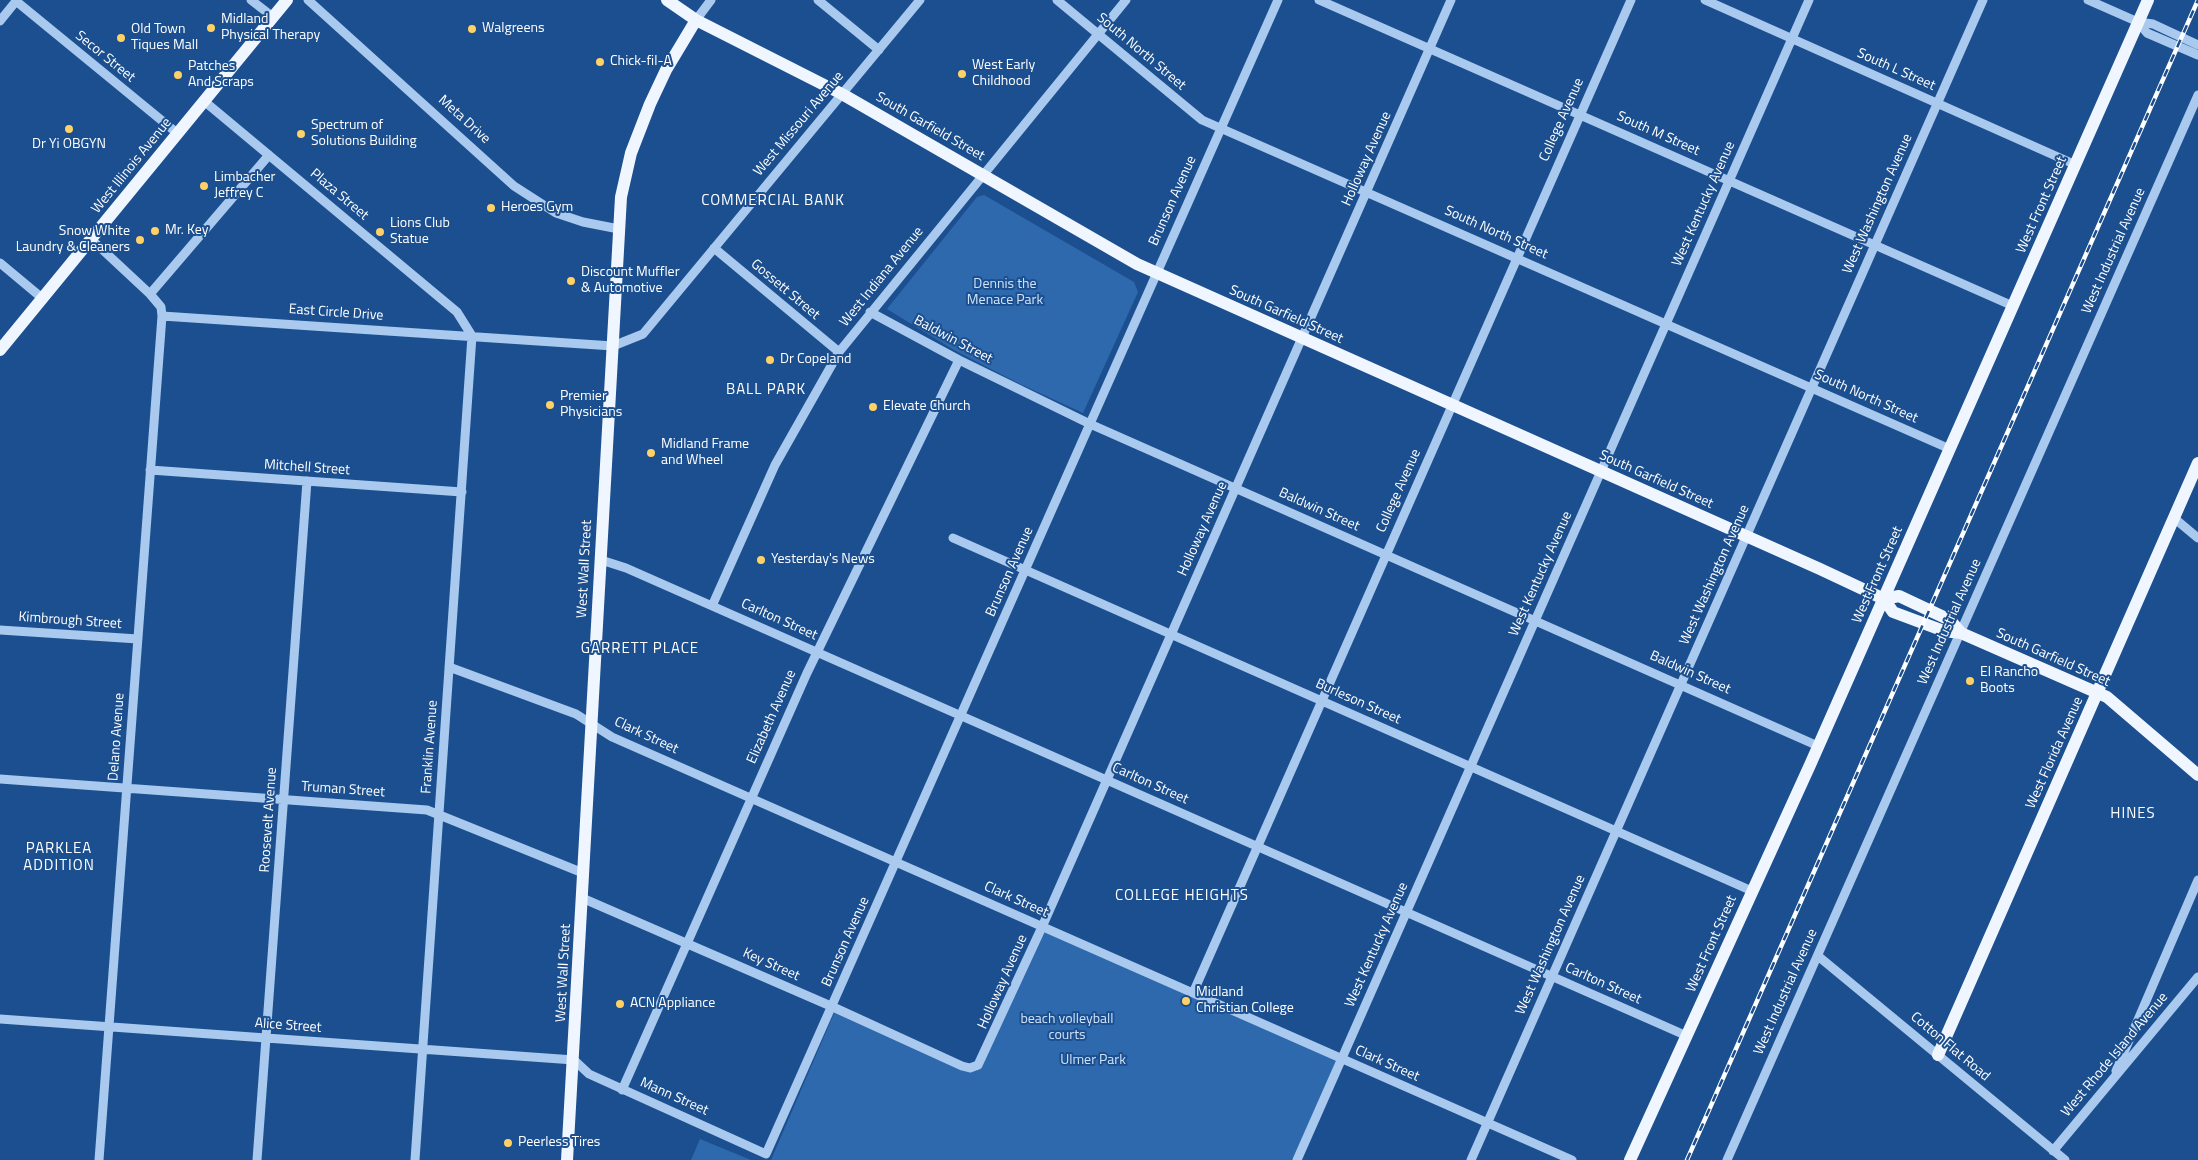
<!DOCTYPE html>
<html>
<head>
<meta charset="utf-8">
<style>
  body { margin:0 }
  canvas { display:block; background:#1b4f8f }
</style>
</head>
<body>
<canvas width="2198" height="1160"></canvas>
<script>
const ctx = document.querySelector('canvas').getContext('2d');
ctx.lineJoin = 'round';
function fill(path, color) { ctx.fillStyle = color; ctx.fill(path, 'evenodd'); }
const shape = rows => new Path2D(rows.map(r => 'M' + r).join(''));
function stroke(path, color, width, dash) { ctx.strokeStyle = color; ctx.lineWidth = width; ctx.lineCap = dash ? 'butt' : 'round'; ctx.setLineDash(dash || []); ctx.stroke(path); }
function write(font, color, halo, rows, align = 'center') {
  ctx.font = font + ' "Titillium Web",sans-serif'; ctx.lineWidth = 4; ctx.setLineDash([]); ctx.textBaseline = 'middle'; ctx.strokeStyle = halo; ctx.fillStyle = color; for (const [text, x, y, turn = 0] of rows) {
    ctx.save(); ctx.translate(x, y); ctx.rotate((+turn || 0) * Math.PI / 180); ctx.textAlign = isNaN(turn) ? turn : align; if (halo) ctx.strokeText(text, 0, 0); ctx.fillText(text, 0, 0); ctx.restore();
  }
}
fill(shape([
  [984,195,1134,282,1138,292,1083,413,1018,383,954,350,887,309,977,197],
  [1043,929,1338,1059,1293,1160,771,1160,835,1011,975,1070],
  [700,1139,751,1160,691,1160]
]), '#2e69ad');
stroke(shape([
  [251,0,273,17],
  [308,0,514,186,556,213,583,222,619,229],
  [818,0,879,50],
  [1057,0,1202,120,1950,449],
  [1319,0,2013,306],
  [1705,0,2076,165],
  [2088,0,2138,22,2153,24,2198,45],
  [16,1,177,133],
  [696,20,711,0],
  [0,21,17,0],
  [2138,22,2147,33,2198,55],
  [204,101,457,312,472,336,415,1160],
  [91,239,150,294,161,307,162,316,613,346,643,334,920,0],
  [714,248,839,352],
  [0,263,42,298],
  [150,294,269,155],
  [870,312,959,360,1090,424,1818,746],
  [150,470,462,492],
  [2174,518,2198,538],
  [953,538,1752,891],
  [601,560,626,568,1687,1036],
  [712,606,775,465,839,352,1126,0],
  [0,630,138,639],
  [449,667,576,714,612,737,1572,1160],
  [0,779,427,810,583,873],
  [582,898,833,1007,962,1066,970,1068,978,1065,1042,927,1451,0],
  [1818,956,2065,1160],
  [1193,993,1631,0],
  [0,1019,574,1060,589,1074,766,1154,1278,0],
  [2116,1071,2198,880],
  [622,1090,807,673,959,360],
  [2053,1151,2198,977],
  [99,1160,162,316],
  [257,1160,307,481],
  [1297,1160,1809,0],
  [1471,1160,1983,0],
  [1727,1160,2198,95]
]), '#a9c9ee', 9);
stroke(shape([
  [667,0,696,20,842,94,1137,264,1820,569,1884,599,1893,612,1944,631,1961,633,2107,697,2198,775],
  [0,350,287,0],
  [1884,599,1899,596,1950,620,1961,633],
  [1938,1055,2198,463],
  [567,1160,621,197,631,153,650,104,666,70,696,20],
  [1630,1160,1810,765,2148,0]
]), '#f0f6ff', 12);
const rail = shape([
  [1687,1160,2198,0]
]);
stroke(rail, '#fff', 4.5);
stroke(rail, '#1b4f8f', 2.5, [8]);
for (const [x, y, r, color] of [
  [211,28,5,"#ffd166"],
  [472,29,5,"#ffd166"],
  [121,38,5,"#ffd166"],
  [600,62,5,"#ffd166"],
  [962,74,5,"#ffd166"],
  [178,75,5,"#ffd166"],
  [69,129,5,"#ffd166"],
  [301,134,5,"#ffd166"],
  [204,186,5,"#ffd166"],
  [491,208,5,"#ffd166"],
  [155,231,5,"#ffd166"],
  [380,232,5,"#ffd166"],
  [140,240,5,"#ffd166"],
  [571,281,5,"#ffd166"],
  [770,360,5,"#ffd166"],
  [550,405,5,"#ffd166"],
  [873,407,5,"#ffd166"],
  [651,453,5,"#ffd166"],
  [761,560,5,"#ffd166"],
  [1970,681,5,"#ffd166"],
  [1186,1001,5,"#ffd166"],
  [620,1004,5,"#ffd166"],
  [508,1143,5,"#ffd166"]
]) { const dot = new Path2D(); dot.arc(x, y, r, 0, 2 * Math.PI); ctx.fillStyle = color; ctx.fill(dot); stroke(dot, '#1b4f8f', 2); }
write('14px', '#fff', '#1b4f8f', [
  ["Midland",221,20],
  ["Physical Therapy",221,36],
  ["Walgreens",482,29],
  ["Old Town",131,30],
  ["Tiques Mall",131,46],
  ["Chick-fil-A",610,62],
  ["West Early",972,66],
  ["Childhood",972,82],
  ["Patches",188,67],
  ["And Scraps",188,83],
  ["Spectrum of",311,126],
  ["Solutions Building",311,142],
  ["Dr Yi OBGYN",69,145,"center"],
  ["Limbacher",214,178],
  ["Jeffrey C",214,194],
  ["Heroes Gym",501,208],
  ["Lions Club",390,224],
  ["Statue",390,240],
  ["Mr. Key",165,231],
  ["Snow White",130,232,"right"],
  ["Laundry & Cleaners",130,248,"right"],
  ["Discount Muffler",581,273],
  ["& Automotive",581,289],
  ["Dr Copeland",780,360],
  ["Premier",560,397],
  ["Physicians",560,413],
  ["Elevate Church",883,407],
  ["Midland Frame",661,445],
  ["and Wheel",661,461],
  ["Yesterday's News",771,560],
  ["El Rancho",1980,673],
  ["Boots",1980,689],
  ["Midland",1196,993],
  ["Christian College",1196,1009],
  ["ACN Appliance",630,1004],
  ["Peerless Tires",518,1143]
], 'left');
write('14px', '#fff', '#1b4f8f', [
  ["South North Street",1141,52,40],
  ["Secor Street",105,57,39],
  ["South L Street",1896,70,24],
  ["Meta Drive",464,120,42],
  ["College Avenue",1562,120,-66],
  ["West Missouri Avenue",799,124,-50],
  ["South Garfield Street",930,127,30],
  ["South M Street",1658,134,24],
  ["Holloway Avenue",1367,159,-66],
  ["West Illinois Avenue",132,166,-51],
  ["Plaza Street",339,195,40],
  ["Brunson Avenue",1173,201,-66],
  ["West Kentucky Avenue",1704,204,-66],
  ["West Washington Avenue",1878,204,-66],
  ["West Front Street",2042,205,-66],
  ["South North Street",1496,233,24],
  ["West Industrial Avenue",2114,251,-66],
  ["West Indiana Avenue",882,277,-51],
  ["Gossett Street",785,290,40],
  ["East Circle Drive",336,313,4],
  ["South Garfield Street",1286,315,24],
  ["Baldwin Street",953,340,28],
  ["South North Street",1866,397,24],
  ["Mitchell Street",307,468,4],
  ["South Garfield Street",1656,480,24],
  ["College Avenue",1399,491,-66],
  ["Baldwin Street",1319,510,24],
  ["Holloway Avenue",1203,529,-66],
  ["West Wall Street",585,569,-87],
  ["Brunson Avenue",1010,572,-66],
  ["West Kentucky Avenue",1541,574,-66],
  ["West Washington Avenue",1715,575,-66],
  ["West Front Street",1878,575,-66],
  ["Carlton Street",779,620,24],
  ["Kimbrough Street",70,621,4],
  ["West Industrial Avenue",1950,622,-66],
  ["South Garfield Street",2053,658,24],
  ["Baldwin Street",1690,673,24],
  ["Burleson Street",1358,702,24],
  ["Elizabeth Avenue",772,717,-66],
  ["Clark Street",646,736,25],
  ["Delano Avenue",117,737,-86],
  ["Franklin Avenue",430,747,-86],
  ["West Florida Avenue",2055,753,-66],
  ["Carlton Street",1150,784,24],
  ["Truman Street",343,790,4],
  ["Roosevelt Avenue",269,820,-86],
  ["Clark Street",1016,900,24],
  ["Brunson Avenue",846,942,-66],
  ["West Front Street",1712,944,-66],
  ["West Kentucky Avenue",1377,945,-66],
  ["West Washington Avenue",1551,945,-66],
  ["Key Street",771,965,24],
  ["West Wall Street",564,973,-87],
  ["Holloway Avenue",1003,982,-66],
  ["Carlton Street",1603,984,24],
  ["West Industrial Avenue",1786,992,-66],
  ["Alice Street",288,1026,4],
  ["Cotton Flat Road",1950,1047,40],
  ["West Rhode Island Avenue",2115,1055,-50],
  ["Clark Street",1387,1064,24],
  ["Mann Street",674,1097,24]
]);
write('14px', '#cfe3fa', '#1b4f8f', [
  ["Dennis the",1005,285],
  ["Menace Park",1005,301],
  ["beach volleyball",1067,1020],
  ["courts",1067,1036],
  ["Ulmer Park",1093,1061]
]);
ctx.letterSpacing = '1px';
write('15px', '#fff', '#1b4f8f', [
  ["COMMERCIAL BANK",773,201],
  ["BALL PARK",766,390],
  ["GARRETT PLACE",640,649],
  ["HINES",2133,814],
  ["PARKLEA",59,849],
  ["ADDITION",59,866],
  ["COLLEGE HEIGHTS",1182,896]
]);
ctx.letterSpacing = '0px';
</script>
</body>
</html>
